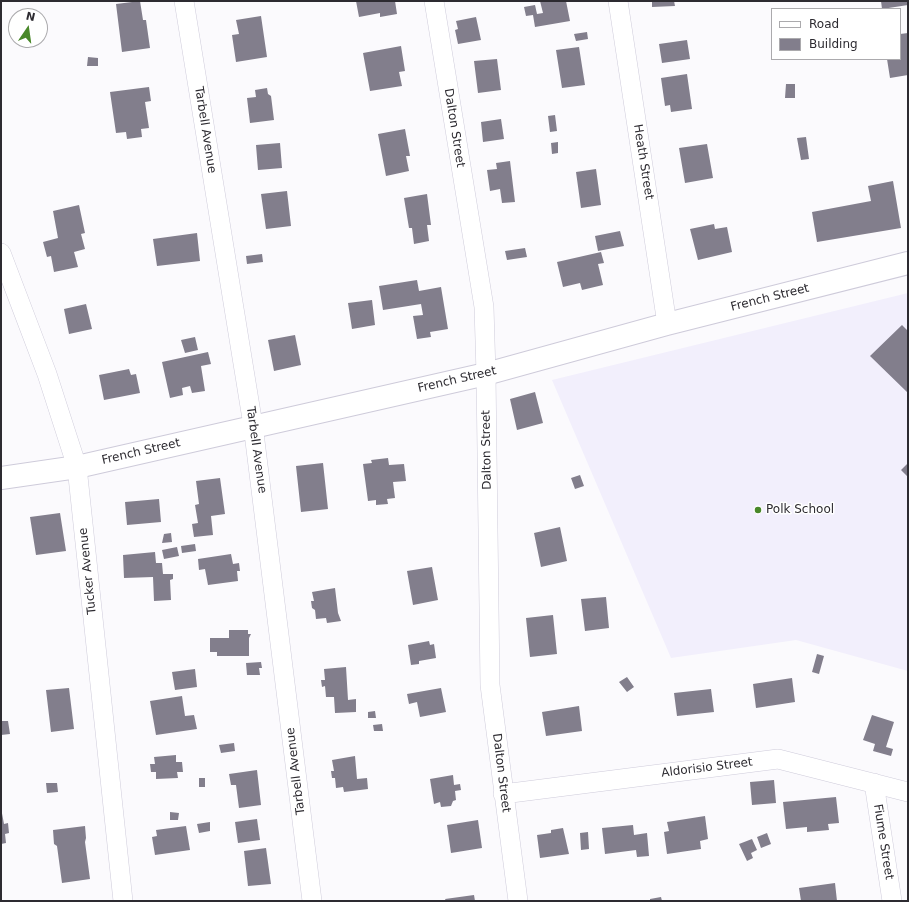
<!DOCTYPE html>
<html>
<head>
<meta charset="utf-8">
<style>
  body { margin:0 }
  #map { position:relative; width:909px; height:902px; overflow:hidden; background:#fbfafd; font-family:"DejaVu Sans",sans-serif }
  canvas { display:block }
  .frame { position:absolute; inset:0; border:2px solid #2d2b31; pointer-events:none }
  .legend { position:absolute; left:771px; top:8px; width:130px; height:52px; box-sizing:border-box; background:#fff; border:1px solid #abaaad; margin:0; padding:5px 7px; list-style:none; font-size:12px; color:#2d2b31 }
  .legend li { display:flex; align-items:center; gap:8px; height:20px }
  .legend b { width:20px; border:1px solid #abaaad }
  .north { position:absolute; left:8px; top:8px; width:40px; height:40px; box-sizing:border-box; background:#fff; border:1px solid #abaaad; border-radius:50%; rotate:13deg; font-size:11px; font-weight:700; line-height:16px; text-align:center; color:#2d2b31 }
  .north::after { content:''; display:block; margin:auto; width:14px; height:18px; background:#498829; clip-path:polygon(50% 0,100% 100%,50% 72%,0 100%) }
</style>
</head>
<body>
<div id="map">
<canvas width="909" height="902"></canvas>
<div class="frame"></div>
<ul class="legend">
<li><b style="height:5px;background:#fff"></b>Road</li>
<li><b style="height:11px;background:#827e8c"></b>Building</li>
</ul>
<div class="north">N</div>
</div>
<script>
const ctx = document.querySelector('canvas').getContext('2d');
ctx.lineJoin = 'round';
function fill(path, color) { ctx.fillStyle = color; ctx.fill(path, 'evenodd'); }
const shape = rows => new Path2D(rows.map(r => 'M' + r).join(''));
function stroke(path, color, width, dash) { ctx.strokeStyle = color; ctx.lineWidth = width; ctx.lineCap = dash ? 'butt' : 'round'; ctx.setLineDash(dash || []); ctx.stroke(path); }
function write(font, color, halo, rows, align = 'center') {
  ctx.font = font + ' "DejaVu Sans",sans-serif'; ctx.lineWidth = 3; ctx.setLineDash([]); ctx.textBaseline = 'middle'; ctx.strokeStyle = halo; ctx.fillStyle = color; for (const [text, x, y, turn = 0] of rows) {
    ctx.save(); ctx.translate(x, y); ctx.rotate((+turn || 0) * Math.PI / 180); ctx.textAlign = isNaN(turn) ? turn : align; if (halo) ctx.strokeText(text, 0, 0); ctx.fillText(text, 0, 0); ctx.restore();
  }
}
fill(shape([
  [908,293,908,671,796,640,671,658,552,380]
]), '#f2effc');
fill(shape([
  [140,1,143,20,146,20,150,48,122,52,116,4],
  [356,1,395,1,397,14,380,17,380,13,359,17],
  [540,1,566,1,570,21,535,27,533,15,526,16,524,7,535,5,537,14,543,13],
  [652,1,674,1,675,6,652,7],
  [881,1,907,1,908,5,882,9],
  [261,16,267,57,236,62,232,35,239,34,236,20],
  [476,17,481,40,458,44,455,30,458,29,456,21],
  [587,32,588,39,576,41,574,34],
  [908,33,908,75,890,78,887,59,900,59,900,34],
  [687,40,690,59,662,63,659,44],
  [401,46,405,71,399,72,402,86,370,91,363,53],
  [579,47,585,85,562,88,556,50],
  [88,57,98,58,98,66,87,66],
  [497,59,501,90,478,93,474,61],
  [687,74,692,109,671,112,670,105,665,106,661,78],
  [786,84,795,84,795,98,785,98],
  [149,87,151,101,145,102,149,128,141,129,142,137,127,139,126,132,116,133,110,92],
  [267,88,268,94,271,96,274,120,250,123,247,98,256,97,255,90],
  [555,115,557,131,550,132,548,116],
  [501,119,504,139,483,142,481,122],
  [405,129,410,156,406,156,409,171,386,176,378,134],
  [806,137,809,159,801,160,797,138],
  [558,142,558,153,552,154,551,143],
  [280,143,282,168,258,170,256,145],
  [707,144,713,178,685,183,679,148],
  [510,161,515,202,502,203,500,189,490,191,487,170,497,169,496,163],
  [596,169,601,205,581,208,576,172],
  [893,181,901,228,817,242,812,212,871,201,868,186],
  [287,191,291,226,266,229,261,194],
  [427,194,431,225,427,225,429,241,414,244,412,228,409,228,404,198],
  [79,205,85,233,81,234,85,249,74,252,78,267,54,272,51,256,47,257,43,242,58,238,53,211],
  [714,224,715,229,727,227,732,252,698,260,690,229],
  [620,231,624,246,598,251,595,236],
  [197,233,200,261,157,266,153,239],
  [525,248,527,257,507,260,505,251],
  [601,252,604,263,598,264,603,285,582,290,580,283,563,287,557,262],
  [262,254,263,262,247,264,246,256],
  [417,280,419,291,441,287,448,329,430,332,431,337,417,339,413,316,423,315,421,304,383,310,379,286],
  [372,300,375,325,352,329,348,303],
  [86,304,92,329,69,334,64,309],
  [902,325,908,331,908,393,870,356],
  [295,335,301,365,274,371,268,340],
  [195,337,198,350,185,353,181,340],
  [208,352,211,364,201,366,205,391,192,393,190,386,182,388,183,395,170,398,162,362],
  [129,369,131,375,136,374,140,393,104,400,99,375],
  [535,392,543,423,517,430,510,399],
  [388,458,389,465,404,464,406,481,393,482,395,498,387,499,388,504,376,505,376,500,368,501,363,464,372,463,371,460],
  [323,463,328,509,301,512,296,466],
  [908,463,908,477,901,470],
  [580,475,584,486,575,489,571,478],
  [220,478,225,514,211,516,213,535,194,537,192,524,198,523,195,505,199,504,196,481],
  [159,499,161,522,127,525,125,502],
  [60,513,66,551,36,555,30,517],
  [560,527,567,561,541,567,534,533],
  [171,533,172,542,162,543,164,534],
  [195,544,196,551,182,553,181,546],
  [177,547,179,556,164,559,162,550],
  [155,552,156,563,162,563,163,574,173,574,173,579,170,580,171,600,154,601,153,577,124,578,123,555],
  [231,554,233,564,239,563,240,571,237,571,238,581,208,585,205,569,199,570,198,559],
  [432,567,438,600,413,605,407,571],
  [335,588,338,613,341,621,327,623,326,618,316,619,315,610,312,608,311,601,314,601,312,592],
  [606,597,609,628,585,631,581,599],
  [553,615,557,654,530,657,526,618],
  [229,630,248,630,248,634,251,634,249,638,249,656,217,656,217,652,210,652,210,638,229,638],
  [429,641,430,645,434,644,436,658,419,661,419,664,411,665,408,645],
  [817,654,824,656,819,674,812,672],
  [261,662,262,668,259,668,260,675,247,675,246,663],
  [346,667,348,700,356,699,356,712,335,713,334,697,326,697,325,686,322,687,321,680,325,680,324,669],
  [195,669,197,687,175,690,172,672],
  [627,677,634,687,627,692,619,682],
  [792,678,795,702,756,708,753,684],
  [69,688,74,729,51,732,46,690],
  [441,688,446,712,420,717,417,702,409,704,407,694],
  [711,689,714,712,677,716,674,693],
  [182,696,185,716,194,715,197,729,156,735,150,701],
  [579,706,582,731,546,736,542,712],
  [375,711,376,718,368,718,368,712],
  [872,715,894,722,886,747,893,749,891,756,873,751,875,744,863,740],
  [1,721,8,721,10,734,1,735],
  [382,724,383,731,374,731,373,725],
  [234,743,235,751,221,753,219,745],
  [176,755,176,762,182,762,183,772,177,772,178,778,156,779,156,772,151,772,150,764,155,764,154,757],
  [355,756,357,779,367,778,368,789,344,792,343,787,336,788,335,778,332,778,331,771,334,771,332,760],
  [257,770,261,805,239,808,236,785,231,785,229,774],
  [453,775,454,785,460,784,461,790,455,791,456,800,453,801,451,806,441,807,440,802,434,804,430,779],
  [199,778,205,778,205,787,199,787],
  [774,780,776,803,752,805,750,782],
  [46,783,57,783,58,792,47,793],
  [836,797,839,823,828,824,829,830,807,832,807,827,786,829,783,802],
  [1,808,4,824,8,823,9,833,5,834,6,843,1,844],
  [170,812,179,813,178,820,170,820],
  [705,816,708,839,700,841,701,849,667,854,664,832,669,831,667,822],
  [257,819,260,840,238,843,235,822],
  [478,820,482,848,451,853,447,825],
  [210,822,210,831,199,833,197,824],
  [633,825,634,835,647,833,649,856,637,857,636,850,605,854,602,828],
  [85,826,86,838,85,842,90,879,62,883,57,846,54,844,53,830],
  [186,826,190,850,155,855,152,837,157,836,156,830],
  [563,828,569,854,540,858,537,835,551,833,551,830],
  [588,832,589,849,581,850,580,833],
  [767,833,771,844,761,848,757,837],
  [752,839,757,850,751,853,753,858,747,861,739,844],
  [266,848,271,884,248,886,244,851],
  [835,883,837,901,801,901,799,888],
  [474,895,475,901,446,901,445,899],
  [661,897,662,901,650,901,650,899]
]), '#827e8c');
const minor = shape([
  [184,1,253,425,312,901],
  [434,1,484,307,486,374,490,685,518,901],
  [618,1,667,324],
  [1,253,47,374,77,467,123,901],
  [874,783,892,901],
  [503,794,778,759,908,792]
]);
const tertiary = shape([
  [1,478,77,467,486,374,667,324,908,263]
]);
stroke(minor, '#cecbda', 20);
stroke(tertiary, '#cecbda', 24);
stroke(minor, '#fff', 19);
stroke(tertiary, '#fff', 22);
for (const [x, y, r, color] of [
  [758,510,4,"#498829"]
]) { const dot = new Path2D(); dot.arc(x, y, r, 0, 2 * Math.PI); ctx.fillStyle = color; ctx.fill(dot); stroke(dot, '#fff', 1.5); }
write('12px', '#2d2b31', '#fff', [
  ["Dalton Street",454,128,81],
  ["Tarbell Avenue",205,130,81],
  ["Heath Street",643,162,81],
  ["French Street",770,298,-14],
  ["French Street",457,380,-13],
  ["Tarbell Avenue",256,450,82],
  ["Dalton Street",487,450,-91],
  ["French Street",141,452,-13],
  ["Tucker Avenue",88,571,-96],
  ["Aldorisio Street",707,768,-7],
  ["Tarbell Avenue",296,771,-97],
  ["Dalton Street",501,773,83],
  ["Fiume Street",883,842,81]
]);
write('12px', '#2d2b31', '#fff', [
  ["Polk School",766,510]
], 'left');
</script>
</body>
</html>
